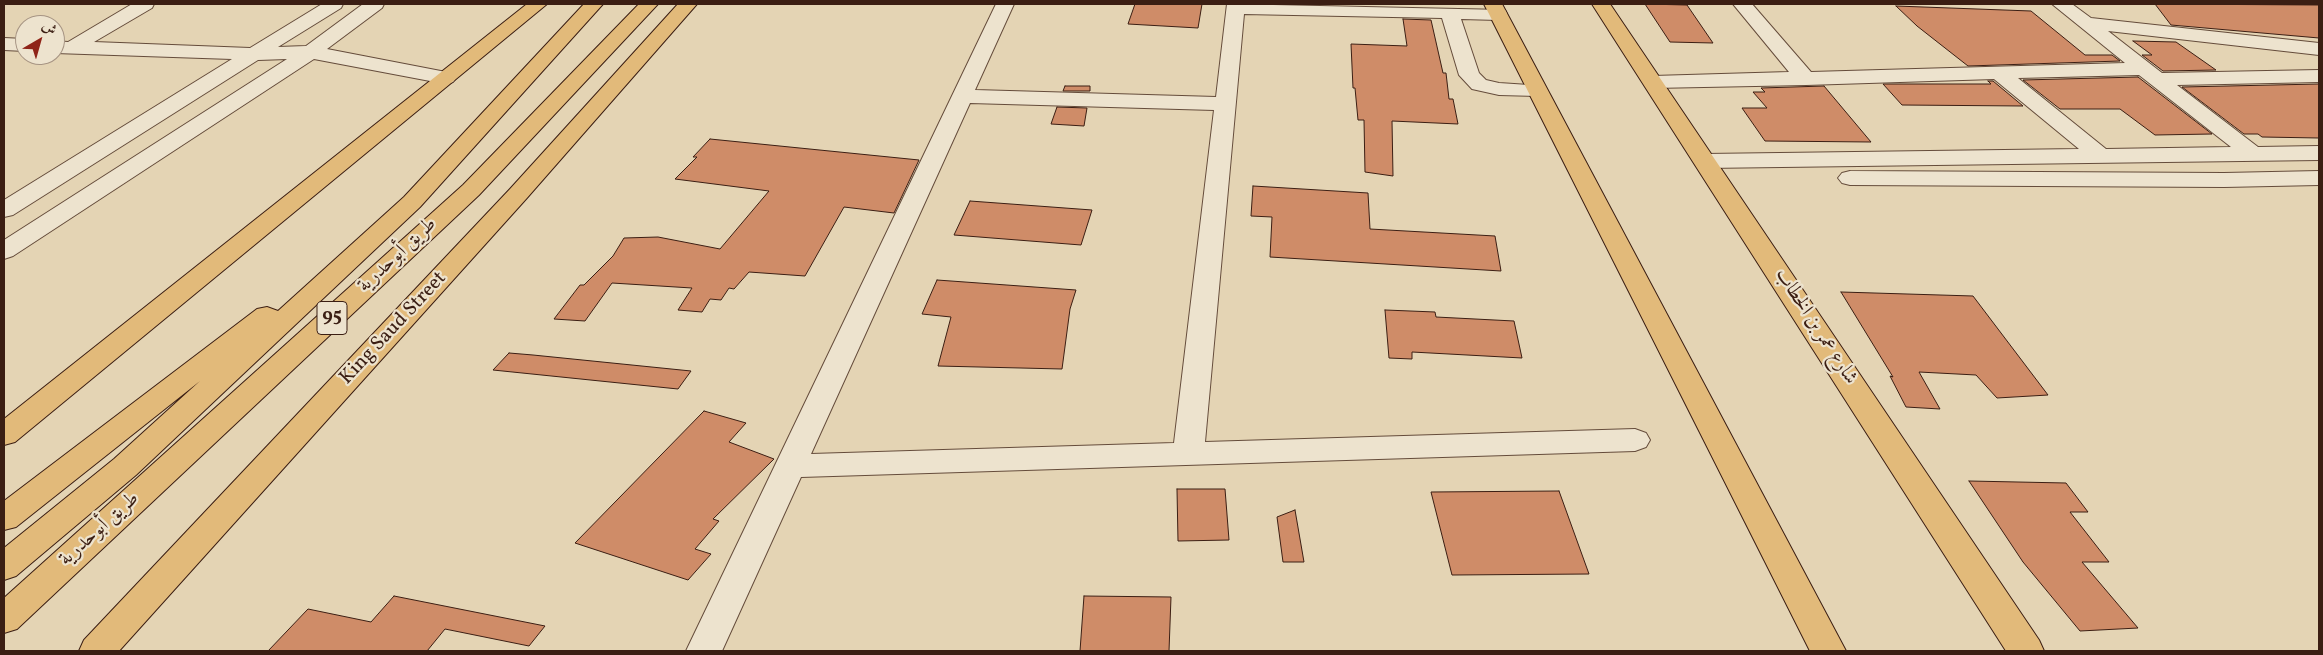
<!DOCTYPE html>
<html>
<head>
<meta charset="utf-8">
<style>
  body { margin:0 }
  #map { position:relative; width:2323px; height:655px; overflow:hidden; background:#e4d4b4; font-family:Vollkorn,Amiri,serif }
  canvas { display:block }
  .frame { position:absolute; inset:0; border:5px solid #3b1e13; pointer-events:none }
  .north { position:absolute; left:15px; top:15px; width:50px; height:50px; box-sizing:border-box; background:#ede3ce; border:1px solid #a69483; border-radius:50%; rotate:38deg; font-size:14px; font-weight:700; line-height:20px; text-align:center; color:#3b1e13 }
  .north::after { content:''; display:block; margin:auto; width:18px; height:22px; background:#8f2418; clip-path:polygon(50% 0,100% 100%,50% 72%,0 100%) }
</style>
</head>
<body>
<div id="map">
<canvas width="2323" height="655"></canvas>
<div class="frame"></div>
<div class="north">ش</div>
</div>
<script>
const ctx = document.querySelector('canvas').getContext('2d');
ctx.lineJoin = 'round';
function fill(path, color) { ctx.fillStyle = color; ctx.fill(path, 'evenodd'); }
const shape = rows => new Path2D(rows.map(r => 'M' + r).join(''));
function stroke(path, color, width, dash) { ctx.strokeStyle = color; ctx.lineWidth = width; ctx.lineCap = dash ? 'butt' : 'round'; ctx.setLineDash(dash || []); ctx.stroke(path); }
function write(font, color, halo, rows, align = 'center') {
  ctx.font = font + ' Vollkorn,Amiri,serif'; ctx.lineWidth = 4.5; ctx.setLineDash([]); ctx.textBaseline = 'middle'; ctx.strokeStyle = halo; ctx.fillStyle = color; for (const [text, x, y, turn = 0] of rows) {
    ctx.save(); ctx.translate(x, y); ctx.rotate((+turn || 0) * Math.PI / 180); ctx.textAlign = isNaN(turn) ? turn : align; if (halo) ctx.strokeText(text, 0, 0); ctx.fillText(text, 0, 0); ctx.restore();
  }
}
const building = shape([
  [1135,4,1202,4,1198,28,1128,24,1135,4],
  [1645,4,1687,5,1713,43,1670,42,1645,4],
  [2155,4,2319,5,2319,38,2171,25,2155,4],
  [1896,6,2031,11,2085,55,2112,55,2120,61,1968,66,1917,26,1896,6],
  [1403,19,1431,20,1443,73,1446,73,1449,99,1453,99,1458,124,1392,121,1393,176,1365,172,1364,120,1358,120,1355,88,1353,88,1351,44,1407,46,1403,19],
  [2133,41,2176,42,2216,70,2163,71,2142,55,2152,55,2133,41],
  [2138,77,2212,134,2155,135,2120,109,2060,109,2023,80,2138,77],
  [1988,81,1993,81,2023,106,1902,105,1883,84,1991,84,1988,81],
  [2319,84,2319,138,2262,137,2258,134,2244,134,2182,87,2319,84],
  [1065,86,1090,86,1090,91,1063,91,1065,86],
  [1824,86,1871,142,1765,141,1742,108,1767,108,1753,92,1765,92,1761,88,1824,86],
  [1057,107,1087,108,1084,126,1051,124,1057,107],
  [710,139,919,160,894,213,844,207,805,276,749,272,734,289,729,288,721,300,710,299,702,312,678,310,692,288,612,283,585,321,554,319,580,285,584,285,613,256,624,238,658,237,720,249,769,191,675,179,697,157,693,157,710,139],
  [1253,186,1368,193,1370,229,1495,236,1501,271,1270,257,1272,217,1251,216,1253,186],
  [970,201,1092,210,1081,245,954,235,970,201],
  [937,280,1076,290,1070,309,1062,369,938,366,951,317,922,314,937,280],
  [1841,292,1973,296,2048,395,1997,398,1976,375,1919,372,1940,409,1906,407,1890,376,1893,377,1841,292],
  [1385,310,1435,312,1436,317,1514,321,1522,358,1412,352,1412,359,1389,358,1385,310],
  [509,353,533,355,691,371,678,389,493,370,509,353],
  [704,411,746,423,729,442,774,459,713,519,719,521,695,549,711,554,688,580,575,543,704,411],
  [1969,481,2066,483,2088,512,2070,512,2109,562,2082,562,2138,628,2080,631,2023,562,1969,481],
  [1177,489,1225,489,1229,540,1178,541,1177,489],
  [1559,491,1589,574,1452,575,1431,492,1559,491],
  [1295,510,1304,562,1283,562,1277,517,1295,510],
  [394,596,545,626,529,646,445,629,427,651,268,651,308,609,371,622,394,596],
  [1084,596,1171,597,1169,651,1080,651,1084,596]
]);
fill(building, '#cf8c68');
stroke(building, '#3b1e13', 1);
const minor = shape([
  [132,4,154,4,152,8,94,42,250,48,322,4,343,4,341,8,278,47,306,46,363,4,384,4,382,8,327,49,446,72,453,74,456,78,453,82,446,84,314,59,13,256,4,259,4,240,287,59,258,60,13,215,4,217,4,200,232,59,55,53,55,41,68,42,132,4],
  [996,4,1014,4,975,90,1216,97,1227,4,1505,10,1507,14,1505,18,1498,20,1461,19,1479,73,1486,80,1499,83,1544,86,1547,90,1544,94,1537,96,1499,95,1472,89,1459,75,1442,18,1244,14,1205,442,1635,429,1646,433,1650,440,1646,447,1635,451,801,477,722,651,686,651,996,4],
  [970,103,1214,110,1174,443,811,454,970,103],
  [1733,4,1752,4,1811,72,2125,63,2052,4,2072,4,2091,18,2319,43,2319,55,2108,31,2162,73,2319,70,2319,82,2177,85,2258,147,2319,146,2319,160,1705,168,1697,166,1694,161,1697,156,1705,154,2079,149,1994,79,1806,85,1653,88,1646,86,1643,82,1646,78,1653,76,1789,72,1733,4],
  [2139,75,2231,147,2106,149,2018,78,2139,75],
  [4,38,25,39,25,51,4,50,4,38],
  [1850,171,2224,173,2319,171,2319,185,2224,187,1850,185,1842,183,1838,178,1842,173,1850,171]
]);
const major = shape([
  [527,4,547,4,15,442,4,445,4,419,527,4],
  [678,4,697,4,526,199,119,651,79,651,84,640,510,189,678,4],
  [1484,4,1502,4,1846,651,1810,651,1484,4],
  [1592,4,1610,4,2039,640,2044,651,2006,651,1592,4]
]);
const highway = shape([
  [584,4,603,4,420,207,136,475,16,576,4,580,4,548,114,459,200,381,16,527,4,530,4,501,257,309,267,307,278,311,404,197,584,4],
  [639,4,658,4,479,195,17,629,4,633,4,598,463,185,639,4]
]);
stroke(minor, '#654c3b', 2);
stroke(major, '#3b1e13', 2);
stroke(highway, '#3b1e13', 2);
fill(minor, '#ede3ce');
fill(major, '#e2ba7a');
fill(highway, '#e2ba7a');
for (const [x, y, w] of [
  [332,318,30]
]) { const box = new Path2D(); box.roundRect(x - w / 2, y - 16.5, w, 33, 4); ctx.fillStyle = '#ede3ce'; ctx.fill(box); stroke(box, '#3b1e13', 1); }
write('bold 19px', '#3b1e13', null, [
  ["95",332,318]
]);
write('20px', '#3b1e13', '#ede3ce', [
  ["طريق أبوحدرية",398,256,-43],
  ["شارع عمر بن الخطاب",1815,327,57],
  ["King Saud Street",394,329,-47],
  ["طريق أبوحدرية",100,530,-42]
]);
</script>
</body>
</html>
